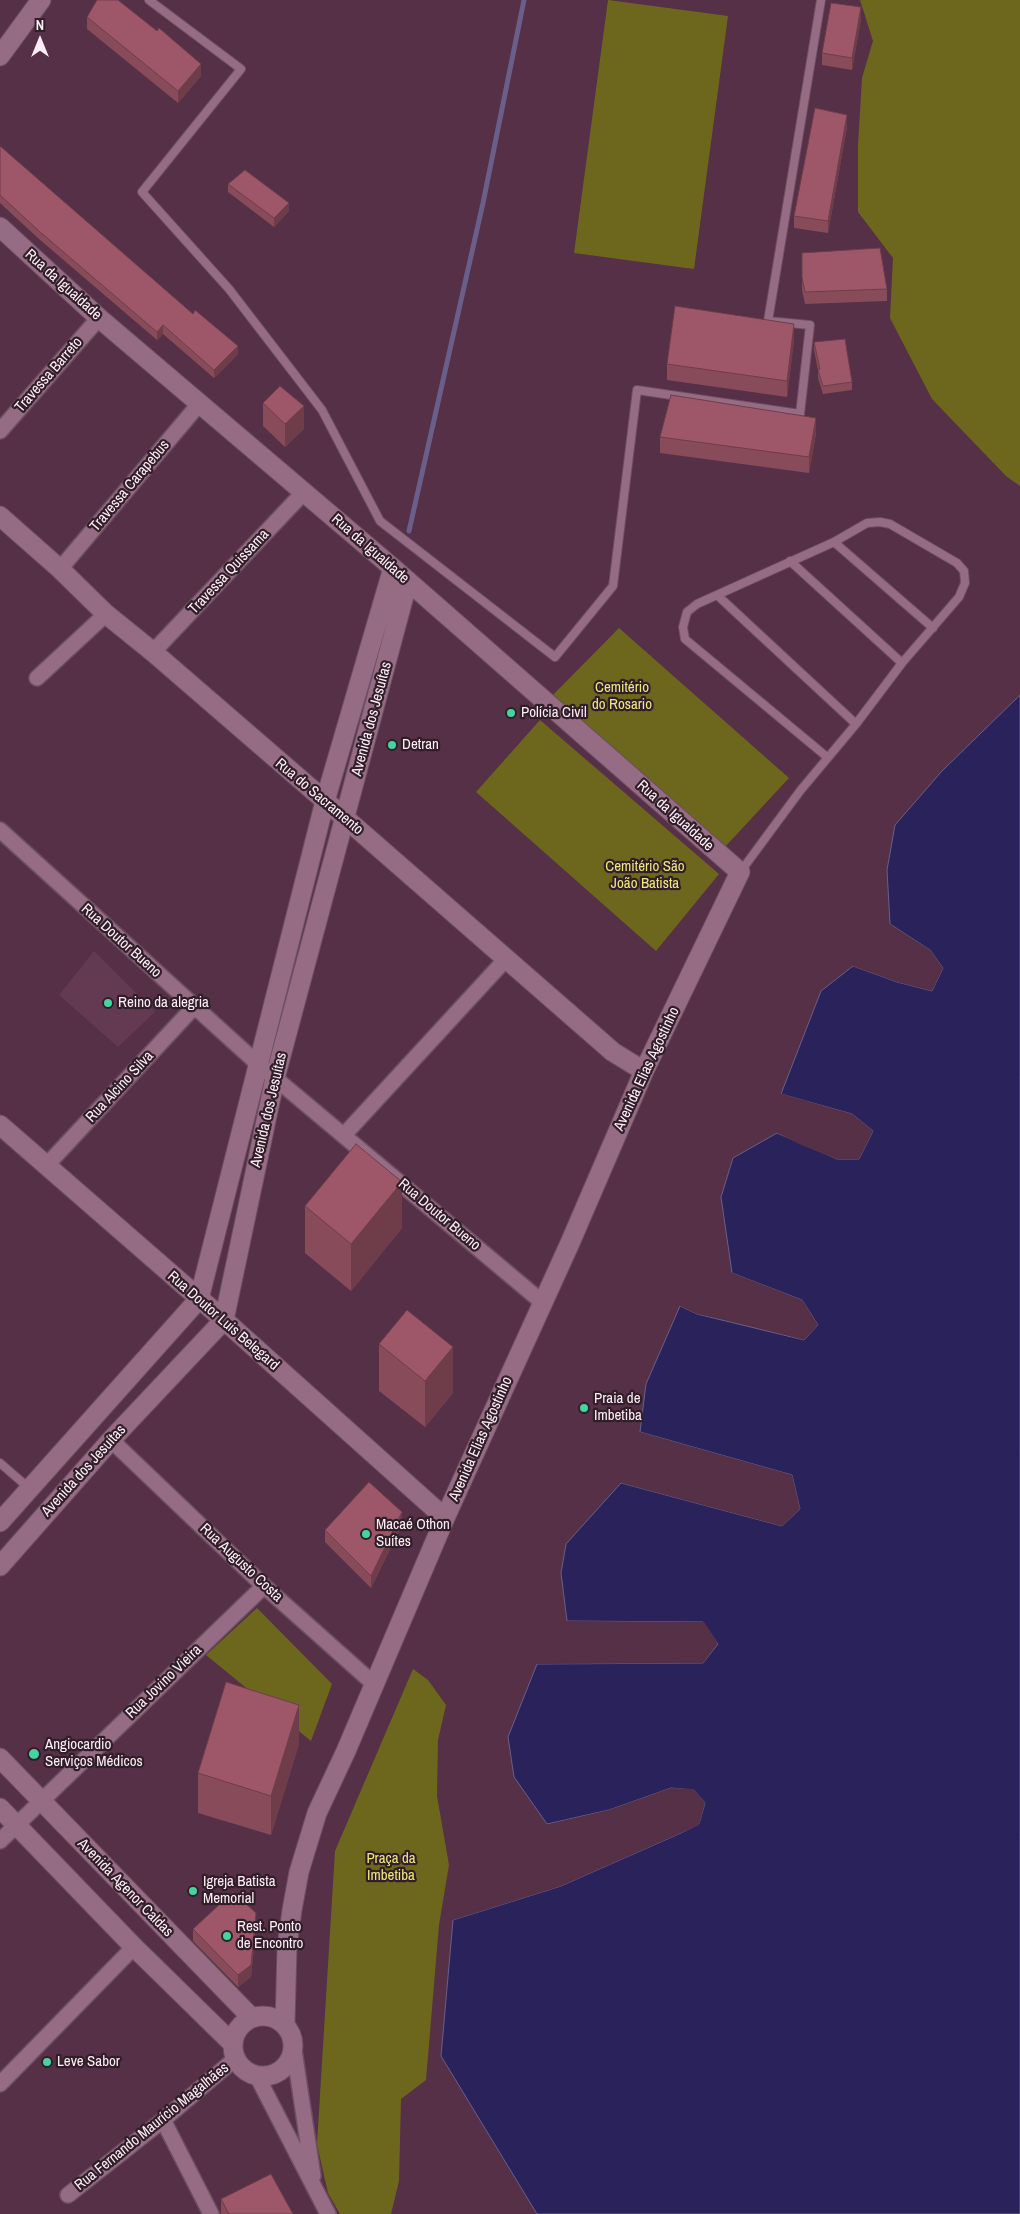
<!DOCTYPE html>
<html>
<head>
<meta charset="utf-8">
<style>
  body { margin:0 }
  #map { position:relative; width:1020px; height:2214px; overflow:hidden; background:#553046; font-family:"Archivo Narrow",sans-serif }
  canvas { display:block }
  .north { position:absolute; left:15px; top:15px; width:50px; height:50px; -webkit-text-stroke:4px #301f28; paint-order:stroke; rotate:0deg; font-size:14px; font-weight:700; line-height:20px; text-align:center; color:#ffecf6 }
  .north::after { content:''; display:block; margin:auto; width:18px; height:22px; background:#ffecf6; clip-path:polygon(50% 0,100% 100%,50% 72%,0 100%) }
</style>
</head>
<body>
<div id="map">
<canvas width="1020" height="2214"></canvas>
<div class="north">N</div>
</div>
<script>
const ctx = document.querySelector('canvas').getContext('2d');
ctx.lineJoin = 'round';
function fill(path, color) { ctx.fillStyle = color; ctx.fill(path, 'evenodd'); }
const shape = rows => new Path2D(rows.map(r => 'M' + r).join(''));
function stroke(path, color, width, dash) { ctx.strokeStyle = color; ctx.lineWidth = width; ctx.lineCap = dash ? 'butt' : 'round'; ctx.setLineDash(dash || []); ctx.stroke(path); }
function write(font, color, halo, rows, align = 'center') {
  ctx.font = font + ' "Archivo Narrow",sans-serif'; ctx.lineWidth = 4.5; ctx.setLineDash([]); ctx.textBaseline = 'middle'; ctx.strokeStyle = halo; ctx.fillStyle = color; for (const [text, x, y, turn = 0] of rows) {
    ctx.save(); ctx.translate(x, y); ctx.rotate((+turn || 0) * Math.PI / 180); ctx.textAlign = isNaN(turn) ? turn : align; if (halo) ctx.strokeText(text, 0, 0); ctx.fillText(text, 0, 0); ctx.restore();
  }
}
fill(shape([
  [94,951,155,1012,118,1047,59,995]
]), '#643952');
fill(shape([
  [608,0,728,16,694,269,574,253],
  [860,0,1020,0,1020,486,1006,476,932,399,890,318,893,258,858,212,858,145,862,78,873,41],
  [619,628,789,778,724,848,549,699],
  [540,720,719,874,656,951,476,792],
  [257,1608,332,1684,311,1741,206,1655],
  [413,1669,428,1680,446,1705,438,1740,437,1796,449,1865,439,1925,426,2080,401,2099,399,2181,391,2214,340,2214,328,2193,317,2144,335,1851]
]), '#6d671e');
const water = shape([
  [1020,695,1020,2214,537,2214,441,2056,453,1920,561,1886,681,1833,699,1824,705,1803,694,1790,671,1788,609,1810,547,1824,514,1777,508,1737,537,1664,703,1663,718,1644,703,1622,567,1621,561,1573,566,1544,621,1483,782,1526,800,1509,792,1475,640,1432,646,1384,680,1306,697,1314,804,1340,818,1325,802,1300,732,1273,721,1197,733,1158,777,1133,837,1159,859,1159,873,1131,852,1114,781,1094,821,991,853,966,897,982,932,991,943,968,930,950,890,924,887,870,895,825,942,771,1020,695]
]);
fill(water, '#2a235b');
stroke(water, '#6a5f8a', 1);
fill(shape([
  [888,923,930,950,943,968,932,991,897,982,850,965,853,963,898,980,930,988,940,968,928,952,889,926],
  [779,1093,852,1114,873,1131,859,1159,837,1159,801,1145,774,1131,778,1131,837,1157,857,1157,870,1132,851,1117,780,1096],
  [730,1272,802,1300,818,1325,804,1340,741,1323,697,1314,678,1305,680,1304,698,1312,804,1337,815,1325,800,1302,731,1275],
  [640,1432,792,1475,800,1509,782,1526,621,1483,619,1482,782,1524,797,1509,790,1477,693,1451,639,1434,638,1432],
  [565,1621,704,1622,718,1643,703,1663,537,1664,537,1662,702,1661,715,1643,702,1625,567,1623],
  [671,1788,694,1789,705,1803,699,1825,561,1886,453,1920,453,1917,560,1883,697,1823,702,1804,693,1792,671,1791,609,1812,548,1826,545,1825,609,1810]
]), '#553046');
stroke(shape([
  [409,531,483,203,524,0]
]), '#6a5f8a', 5);
const service = shape([
  [149,0,241,69,142,192,229,289,322,410,380,521,555,657,613,586,637,390,800,414,810,325,768,321,821,0],
  [834,542,933,628],
  [790,561,902,663],
  [717,595,856,724],
  [741,871,800,791,856,724,902,663,959,597,965,583,964,571,957,563,890,524,880,522,867,523,834,542,697,604,687,612,683,627,685,639,827,757],
  [0,1463,30,1489]
]);
const minor = shape([
  [0,431,99,318],
  [60,569,200,403],
  [153,652,304,492],
  [37,678,106,614],
  [0,830,257,1063,542,1302],
  [344,1135,506,959],
  [46,1166,194,1007],
  [111,1440,264,1586,374,1684],
  [0,1841,264,1586],
  [294,2050,313,2176],
  [257,2076,328,2214],
  [0,2084,134,1947],
  [163,2120,211,2214],
  [68,2195,163,2120,235,2059]
]);
const tertiary = shape([
  [0,56,41,0],
  [0,227,99,318,393,568,740,872,644,1071,570,1243,445,1518,346,1751,317,1813,299,1872,292,1910,287,1947,285,2024],
  [0,516,60,569,106,614,153,652,345,818,613,1052,644,1071],
  [0,1125,224,1320,445,1518],
  [0,1522,199,1299,325,801,393,568],
  [0,1566,111,1440,224,1320,275,1078,408,581],
  [0,1758,251,2017],
  [0,1808,134,1947,232,2043],
  '233 2046a30 30 0 1 1 60 0a30 30 0 1 1-60 0Z'
]);
stroke(service, '#6c4e61', 10);
stroke(minor, '#6c4e61', 18);
stroke(tertiary, '#6c4e61', 21);
stroke(service, '#956c83', 8);
stroke(minor, '#956c83', 15);
stroke(tertiary, '#956c83', 19);
fill(shape([
  [87,17,201,76,178,103,87,29],
  [861,19,852,70,822,65,822,53],
  [847,127,828,233,794,228,794,216],
  [0,146,238,354,214,378,163,334,157,340,39,239,0,203],
  [228,184,289,211,274,227,228,192],
  [802,253,887,289,887,301,805,304,802,290],
  [794,340,787,397,667,380,667,364],
  [814,342,852,382,852,390,823,394,818,378,818,370,814,350],
  [263,403,304,429,285,447,263,426],
  [816,434,809,473,660,453,660,437],
  [305,1206,402,1228,351,1291,305,1253],
  [379,1344,453,1393,425,1427,379,1391],
  [402,1525,371,1588,325,1542,325,1530],
  [299,1744,271,1835,198,1813,198,1773],
  [256,1926,251,1977,238,1987,193,1941,193,1929],
  [221,2199,293,2214,221,2214]
]), '#884b5a');
fill(shape([
  [861,7,861,19,852,70,852,58],
  [201,64,201,76,178,103,178,91],
  [847,115,847,127,828,233,828,221],
  [289,203,289,211,274,227,274,218],
  [794,324,794,340,787,397,787,381],
  [163,325,163,334,157,340,157,332],
  [238,346,238,354,214,378,214,370],
  [304,406,304,429,285,447,285,424],
  [816,418,816,434,809,473,809,457],
  [402,1182,402,1228,351,1291,351,1244],
  [453,1347,453,1393,425,1427,425,1381],
  [402,1512,402,1525,371,1588,371,1576],
  [299,1705,299,1744,271,1835,271,1796],
  [256,1913,256,1926,251,1977,238,1987,238,1975]
]), '#6f3d4a');
const building = shape([
  [97,0,118,0,157,31,159,28,201,64,178,91,87,17,97,0],
  [831,3,861,7,852,58,822,53,831,3],
  [815,108,847,115,828,221,794,216,815,108],
  [0,146,193,314,195,310,238,346,214,370,163,325,157,332,39,231,0,195,0,146],
  [245,170,289,203,274,218,228,184,245,170],
  [880,248,887,289,805,292,802,277,802,253,880,248],
  [675,306,794,324,787,381,667,364,675,306],
  [845,339,852,382,823,386,818,370,820,369,814,342,845,339],
  [280,386,304,406,285,424,263,403,280,386],
  [671,395,816,418,809,457,660,437,671,395],
  [356,1144,402,1182,351,1244,305,1206,356,1144],
  [407,1310,453,1347,425,1381,379,1344,407,1310],
  [369,1482,402,1512,371,1576,325,1530,369,1482],
  [226,1682,299,1705,271,1796,198,1773,226,1682],
  [233,1892,256,1913,251,1965,238,1975,193,1929,233,1892],
  [271,2174,293,2214,229,2214,221,2199,271,2174]
]);
fill(building, '#9e5769');
stroke(building, '#6f3d4a', 1);
for (const [x, y, r, color] of [
  [511,713,5,"#44d49f"],
  [392,745,5,"#44d49f"],
  [108,1003,5,"#44d49f"],
  [584,1408,5,"#44d49f"],
  [366,1534,5,"#44d49f"],
  [34,1754,6,"#44d49f"],
  [193,1891,5,"#44d49f"],
  [227,1936,5,"#44d49f"],
  [47,2062,5,"#44d49f"]
]) { const dot = new Path2D(); dot.arc(x, y, r, 0, 2 * Math.PI); ctx.fillStyle = color; ctx.fill(dot); stroke(dot, '#301f28', 2); }
write('15px', '#ffecf6', '#301f28', [
  ["Rua da Igualdade",63,285,42],
  ["Travessa Barreto",49,375,-49],
  ["Travessa Carapebus",130,486,-50],
  ["Rua da Igualdade",370,549,41],
  ["Travessa Quissama",229,572,-47],
  ["Avenida dos Jesuítas",372,719,-75],
  ["Rua do Sacramento",319,797,40],
  ["Rua da Igualdade",675,816,42],
  ["Rua Doutor Bueno",121,941,42],
  ["Avenida Elias Agostinho",647,1069,-65],
  ["Rua Alcino Silva",120,1087,-47],
  ["Avenida dos Jesuítas",269,1110,-77],
  ["Rua Doutor Bueno",439,1215,40],
  ["Rua Doutor Luis Belegard",223,1321,41],
  ["Avenida Elias Agostinho",481,1439,-66],
  ["Avenida dos Jesuítas",84,1471,-48],
  ["Rua Augusto Costa",241,1563,43],
  ["Rua Jovino Vieira",164,1682,-44],
  ["Avenida Agenor Caldas",125,1888,46],
  ["Rua Fernando Maurício Magalhães",152,2127,-39]
]);
write('15px', '#efe77f', '#301f28', [
  ["Cemitério",622,688],
  ["do Rosario",622,705],
  ["Cemitério São",645,867],
  ["João Batista",645,884],
  ["Praça da",391,1859],
  ["Imbetiba",391,1876]
]);
write('15px', '#ffecf6', '#301f28', [
  ["Polícia Civil",521,713],
  ["Detran",402,745],
  ["Reino da alegria",118,1003],
  ["Praia de",594,1399],
  ["Imbetiba",594,1416],
  ["Macaé Othon",376,1525],
  ["Suítes",376,1542],
  ["Angiocardio",45,1745],
  ["Serviços Médicos",45,1762],
  ["Igreja Batista",203,1882],
  ["Memorial",203,1899],
  ["Rest. Ponto",237,1927],
  ["de Encontro",237,1944],
  ["Leve Sabor",57,2062]
], 'left');
</script>
</body>
</html>
